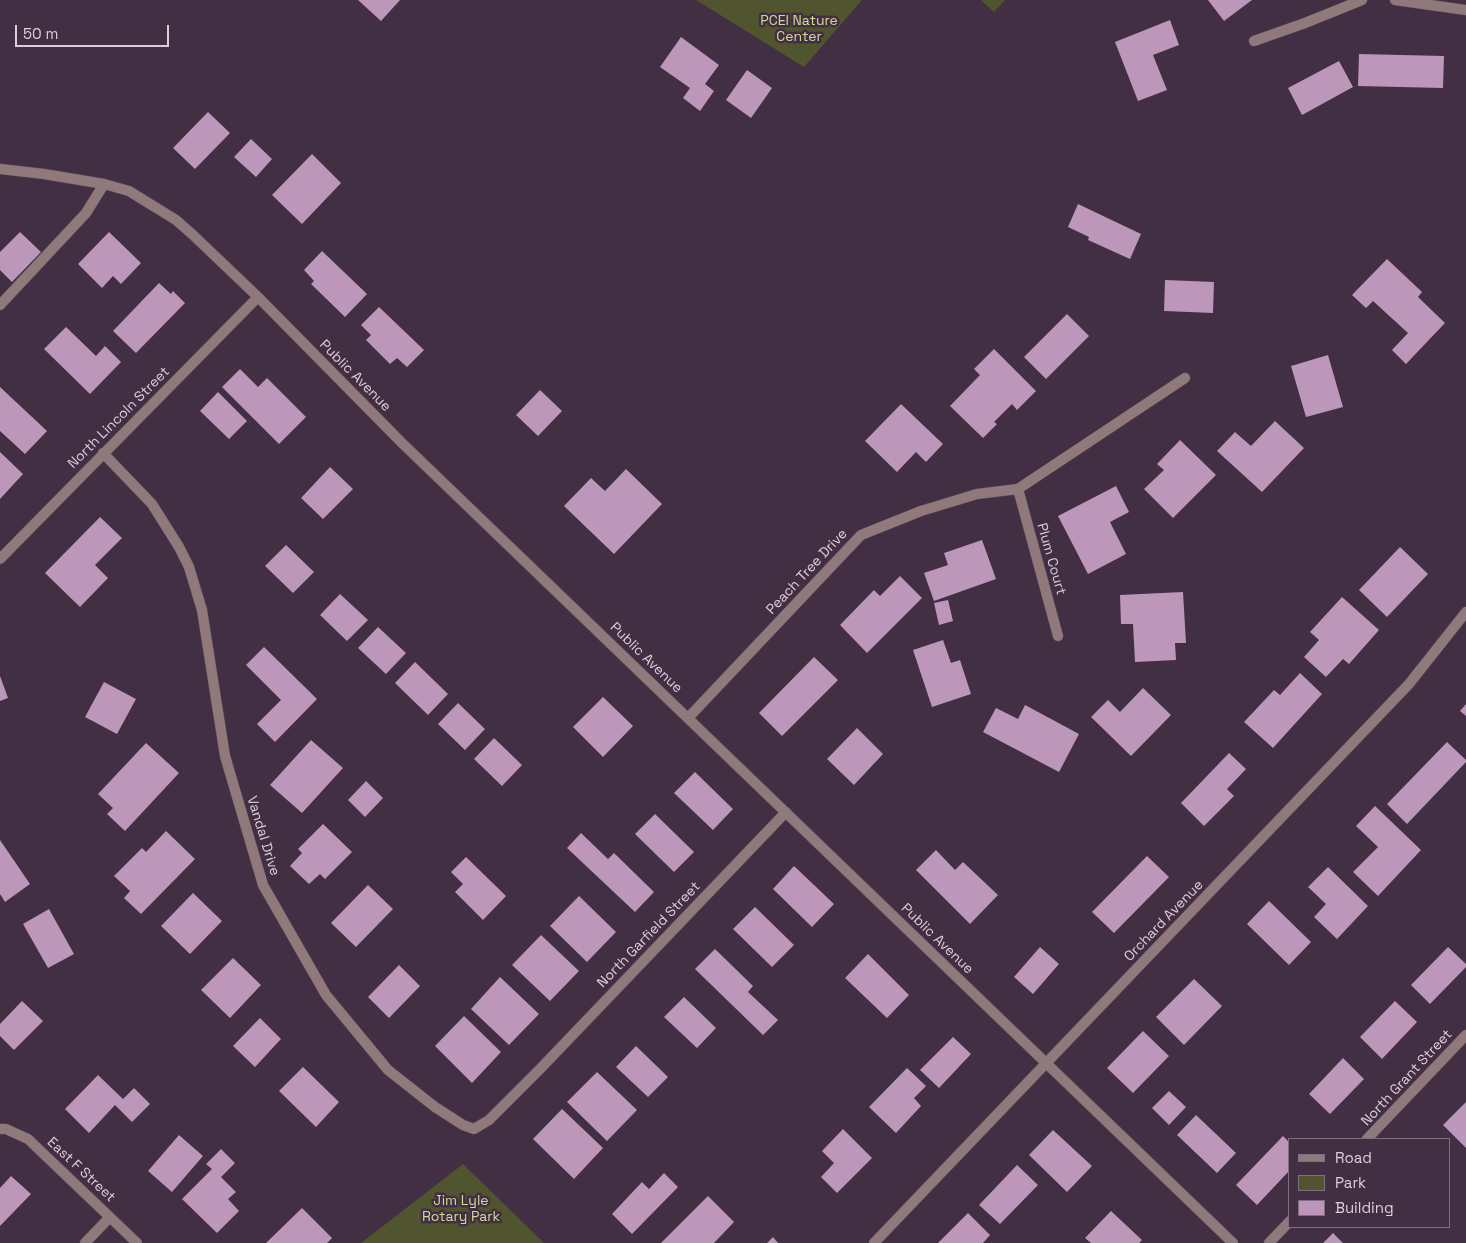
<!DOCTYPE html>
<html>
<head>
<meta charset="utf-8">
<style>
  body { margin:0 }
  #map { position:relative; width:1466px; height:1243px; overflow:hidden; background:#432f43; font-family:"Space Grotesk",sans-serif }
  canvas { display:block }
  .legend { position:absolute; left:1288px; top:1138px; width:162px; height:90px; box-sizing:border-box; background:#432f43; border:1px solid #806f80; margin:0; padding:6px 9px; list-style:none; font-size:15px; color:#dccfdc }
  .legend li { display:flex; align-items:center; gap:10px; height:25px }
  .legend b { width:25px; border:1px solid #806f80 }
  .scale { position:absolute; left:15px; top:25px; width:154px; height:22px; box-sizing:border-box; border:2px solid #dccfdc; border-top:0; padding-left:6px; font-size:15px; line-height:18px; white-space:nowrap; color:#dccfdc; -webkit-text-stroke:4px #432f43; paint-order:stroke }
</style>
</head>
<body>
<div id="map">
<canvas width="1466" height="1243"></canvas>
<ul class="legend">
<li><b style="height:6px;background:#90797a"></b>Road</li>
<li><b style="height:14px;background:#50552f"></b>Park</li>
<li><b style="height:14px;background:#bc97ba"></b>Building</li>
</ul>
<div class="scale">50 m</div>
</div>
<script>
const ctx = document.querySelector('canvas').getContext('2d');
ctx.lineJoin = 'round';
function fill(path, color) { ctx.fillStyle = color; ctx.fill(path, 'evenodd'); }
const shape = rows => new Path2D(rows.map(r => 'M' + r).join(''));
function stroke(path, color, width, dash) { ctx.strokeStyle = color; ctx.lineWidth = width; ctx.lineCap = dash ? 'butt' : 'round'; ctx.setLineDash(dash || []); ctx.stroke(path); }
function write(font, color, halo, rows, align = 'center') {
  ctx.font = font + ' "Space Grotesk",sans-serif'; ctx.lineWidth = 5; ctx.setLineDash([]); ctx.textBaseline = 'middle'; ctx.strokeStyle = halo; ctx.fillStyle = color; for (const [text, x, y, turn = 0] of rows) {
    ctx.save(); ctx.translate(x, y); ctx.rotate((+turn || 0) * Math.PI / 180); ctx.textAlign = isNaN(turn) ? turn : align; if (halo) ctx.strokeText(text, 0, 0); ctx.fillText(text, 0, 0); ctx.restore();
  }
}
fill(shape([
  [696,0,862,0,804,67],
  [981,0,1005,0,994,12],
  [463,1164,544,1243,361,1243]
]), '#50552f');
fill(shape([
  [358,0,400,0,381,21],
  [1208,0,1252,0,1224,21],
  [1170,20,1179,45,1153,55,1167,90,1138,101,1115,42],
  [681,37,719,65,705,84,714,91,700,111,683,98,690,88,660,67],
  [1359,54,1444,56,1443,88,1358,86],
  [1339,61,1353,87,1302,115,1288,88],
  [747,70,772,88,751,118,726,100],
  [208,112,230,133,195,169,173,148],
  [251,139,272,159,256,177,234,157],
  [312,154,341,183,302,224,272,195],
  [1078,204,1141,234,1130,259,1088,240,1089,237,1068,227],
  [20,232,41,252,12,282,0,270,0,252],
  [109,232,141,263,121,284,113,276,102,288,78,264],
  [322,251,367,294,345,317,311,284,314,281,304,270],
  [1387,259,1422,292,1418,297,1445,323,1406,364,1392,350,1408,333,1373,301,1366,308,1352,295],
  [1165,280,1214,282,1213,313,1164,311],
  [159,283,171,294,173,291,185,303,136,353,113,331],
  [379,307,424,350,407,367,397,358,390,364,366,340,371,335,361,325],
  [1067,314,1089,336,1046,379,1024,357],
  [66,327,96,356,105,346,121,362,90,394,44,349],
  [994,349,1036,391,1017,410,1012,404,994,422,997,424,983,438,950,406,980,375,974,369],
  [1328,355,1343,407,1306,417,1291,366],
  [240,369,258,387,267,378,306,417,279,444,222,387],
  [0,387,47,431,25,454,0,431],
  [540,390,562,411,538,436,516,415],
  [218,392,247,421,229,439,200,411],
  [901,404,943,444,926,462,916,452,897,472,865,441],
  [1275,421,1304,448,1262,492,1217,451,1235,432,1251,446],
  [1180,440,1216,475,1173,518,1144,489,1164,470,1157,464],
  [0,452,23,474,0,499],
  [330,467,353,489,323,519,301,498],
  [626,469,662,504,614,554,564,506,591,478,605,491],
  [1116,486,1129,512,1110,522,1126,554,1088,574,1058,516],
  [100,517,122,538,95,565,108,578,80,607,45,573],
  [982,540,996,579,934,601,924,573,948,565,944,553],
  [286,545,314,572,293,593,265,566],
  [1400,547,1428,574,1387,617,1359,590],
  [900,576,922,598,867,653,840,625,874,590,880,596],
  [1183,592,1186,643,1175,643,1176,660,1135,662,1133,624,1121,624,1120,595],
  [340,594,368,620,347,641,320,615],
  [1342,597,1379,630,1349,664,1343,659,1326,677,1304,657,1319,640,1310,632],
  [948,600,953,621,939,625,934,603],
  [378,627,406,653,386,674,358,648],
  [943,640,951,663,960,660,971,694,932,707,913,650],
  [264,647,317,699,275,742,257,724,281,700,246,665],
  [814,657,838,680,782,736,759,713],
  [415,662,448,694,428,715,395,683],
  [1300,673,1322,694,1273,748,1244,722,1274,690,1280,695],
  [0,676,8,698,0,701],
  [104,682,136,699,117,734,85,717],
  [1143,688,1171,715,1131,756,1091,717,1108,700,1120,712],
  [603,697,633,726,603,757,573,727],
  [458,703,485,729,465,750,438,724],
  [1466,704,1466,716,1460,711],
  [1025,705,1079,734,1059,772,983,732,996,708,1018,719],
  [857,728,883,754,854,785,827,759],
  [494,738,522,765,502,786,474,759],
  [311,740,343,768,302,813,270,785],
  [1447,742,1466,760,1466,762,1407,824,1387,804],
  [146,743,179,773,125,831,107,814,113,808,98,794],
  [1229,753,1246,769,1227,789,1234,796,1204,826,1181,803],
  [695,772,733,809,713,830,674,793],
  [366,781,383,798,365,817,348,800],
  [1375,806,1421,850,1378,896,1353,872,1378,847,1356,826],
  [655,814,694,852,674,872,635,834],
  [323,824,352,852,325,879,320,874,309,884,290,866,302,853,298,849],
  [166,831,195,859,141,914,124,898,130,891,114,876,142,848,146,852],
  [581,833,608,859,614,853,654,892,635,912,567,848],
  [0,840,30,884,5,902,0,894],
  [936,850,955,870,963,862,998,895,970,924,916,870],
  [1147,856,1169,877,1114,933,1092,912],
  [466,857,506,896,483,920,455,892,463,884,451,872],
  [794,866,834,904,812,927,773,889],
  [1328,867,1368,906,1337,939,1314,917,1326,904,1308,887],
  [368,885,393,909,356,947,331,923],
  [193,893,222,921,190,954,161,926],
  [579,896,616,932,587,962,550,926],
  [1269,901,1311,942,1289,965,1247,924],
  [755,907,794,945,772,967,733,929],
  [49,909,74,954,48,968,23,924],
  [541,935,579,971,550,1001,512,965],
  [1040,947,1059,964,1033,994,1014,977],
  [1448,947,1466,964,1466,967,1430,1004,1411,985],
  [715,949,753,986,748,992,778,1020,763,1035,695,969],
  [868,954,909,995,887,1018,845,978],
  [233,958,261,985,230,1018,201,990],
  [399,965,420,986,389,1018,368,997],
  [500,977,539,1014,509,1045,471,1009],
  [1194,979,1222,1006,1184,1045,1156,1017],
  [684,997,716,1028,697,1048,664,1017],
  [22,1001,43,1021,14,1050,0,1036,0,1024],
  [1395,1001,1417,1022,1382,1059,1360,1037],
  [464,1016,501,1052,472,1083,435,1046],
  [260,1018,281,1039,255,1067,233,1046],
  [1143,1031,1169,1056,1133,1093,1107,1068],
  [953,1037,971,1054,939,1088,920,1070],
  [636,1046,668,1077,648,1097,616,1067],
  [1343,1058,1364,1079,1330,1114,1309,1094],
  [303,1067,339,1102,316,1127,279,1091],
  [907,1068,926,1086,914,1098,921,1106,896,1133,869,1107],
  [597,1072,637,1110,607,1141,567,1102],
  [98,1075,123,1099,134,1088,150,1104,132,1122,115,1105,89,1133,65,1109],
  [1169,1091,1186,1107,1169,1125,1152,1108],
  [1466,1102,1466,1148,1443,1125],
  [562,1109,603,1148,574,1179,533,1139],
  [1196,1115,1236,1153,1217,1173,1177,1135],
  [843,1129,872,1158,837,1193,821,1177,834,1163,822,1151],
  [1053,1130,1092,1166,1067,1192,1029,1155],
  [179,1135,203,1156,172,1192,148,1171],
  [1283,1136,1290,1143,1290,1170,1257,1205,1236,1185],
  [221,1149,235,1163,221,1177,236,1192,228,1199,239,1211,217,1233,182,1199,212,1169,206,1164],
  [1017,1165,1038,1185,1000,1224,979,1205],
  [664,1173,678,1187,632,1234,612,1214,642,1182,649,1189],
  [11,1176,31,1194,0,1226,0,1188],
  [708,1196,734,1222,714,1243,661,1243],
  [302,1208,332,1238,327,1243,266,1243],
  [1111,1211,1142,1240,1139,1243,1091,1243,1085,1238],
  [968,1213,990,1235,983,1243,938,1243],
  [1333,1233,1343,1243,1323,1243],
  [773,1237,778,1243,767,1243]
]), '#bc97ba');
const minor = shape([
  [1395,0,1466,10],
  [1254,41,1305,23,1362,0],
  [0,169,44,174,104,184,129,191,176,220,193,235,258,297,402,443,1233,1243],
  [0,305,86,213,104,184],
  [103,453,152,504,179,547,189,567,202,610,225,756,263,885,326,995,388,1070,435,1107,463,1125,474,1129,489,1120,541,1068,786,812],
  [1018,489,1058,636],
  [0,559,258,297],
  [688,718,861,535,921,511,977,494,1018,489,1185,378],
  [0,1129,6,1129,28,1139,137,1243],
  [1367,1139,1466,1035],
  [85,1243,110,1217],
  [874,1243,1409,684,1466,612],
  [1269,1243,1290,1221]
]);
stroke(minor, '#5f4c5f', 11);
stroke(minor, '#90797a', 10);
write('14px', '#d1db92', '#432f43', [
  ["PCEI Nature",799,21],
  ["Center",799,37],
  ["Jim Lyle",461,1201],
  ["Rotary Park",461,1217]
]);
write('14px', '#dccfdc', '#432f43', [
  ["Public Avenue",355,376,45],
  ["North Lincoln Street",119,418,-45],
  ["Plum Court",1051,559,74],
  ["Peach Tree Drive",807,572,-47],
  ["Public Avenue",646,658,44],
  ["Vandal Drive",263,836,73],
  ["Orchard Avenue",1164,921,-46],
  ["North Garfield Street",649,935,-46],
  ["Public Avenue",937,939,44],
  ["North Grant Street",1407,1078,-47],
  ["East F Street",81,1170,43]
]);
</script>
</body>
</html>
